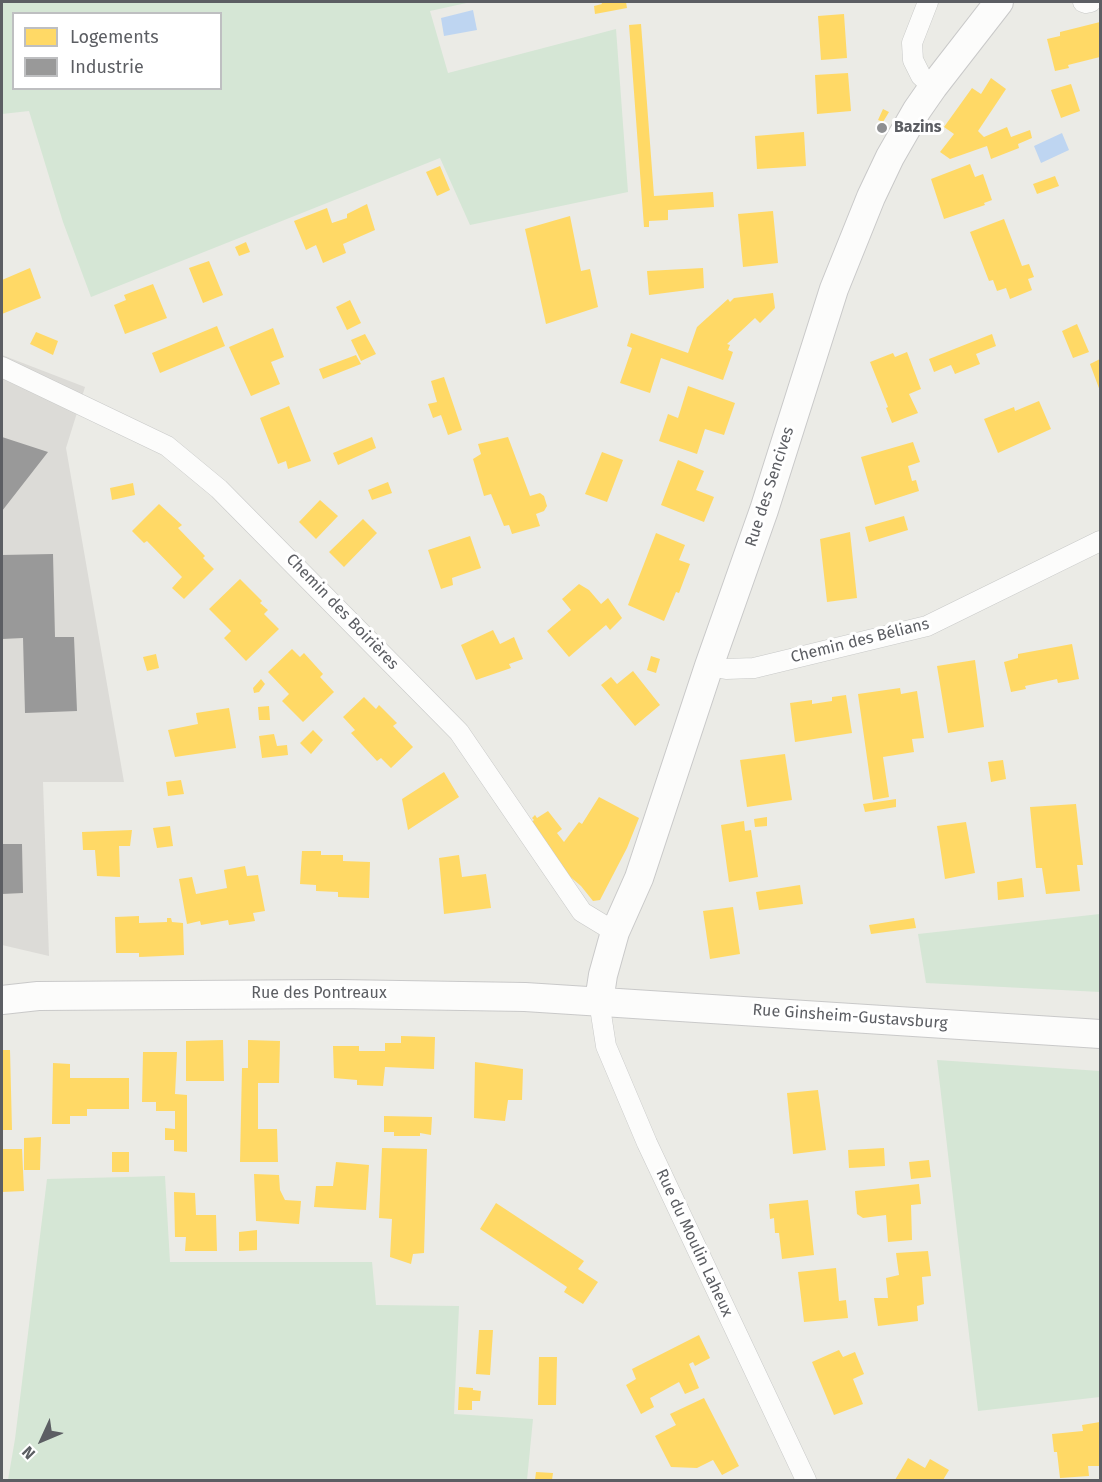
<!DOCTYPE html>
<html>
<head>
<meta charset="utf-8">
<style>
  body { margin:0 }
  #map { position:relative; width:1102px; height:1482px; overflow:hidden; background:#ebebe6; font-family:"Fira Sans",sans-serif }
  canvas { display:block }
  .frame { position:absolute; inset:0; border:3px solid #5c5e63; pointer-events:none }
  .legend { position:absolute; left:12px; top:12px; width:210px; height:78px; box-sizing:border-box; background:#fff; border:2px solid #bebfc1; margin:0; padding:8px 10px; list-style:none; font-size:18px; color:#5c5e63 }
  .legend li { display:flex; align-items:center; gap:12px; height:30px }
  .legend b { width:30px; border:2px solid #bebfc1 }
  .north { position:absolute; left:12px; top:1410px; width:60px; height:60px; -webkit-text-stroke:4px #fff; paint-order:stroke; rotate:226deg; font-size:16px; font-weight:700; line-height:24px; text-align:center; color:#5c5e63 }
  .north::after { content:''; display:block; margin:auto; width:21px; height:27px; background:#5c5e63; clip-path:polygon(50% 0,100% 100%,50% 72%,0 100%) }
</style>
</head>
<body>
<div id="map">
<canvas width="1102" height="1482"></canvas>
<div class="frame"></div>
<ul class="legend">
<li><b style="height:16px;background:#ffd966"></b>Logements</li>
<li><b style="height:16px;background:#999"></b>Industrie</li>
</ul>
<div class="north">N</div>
</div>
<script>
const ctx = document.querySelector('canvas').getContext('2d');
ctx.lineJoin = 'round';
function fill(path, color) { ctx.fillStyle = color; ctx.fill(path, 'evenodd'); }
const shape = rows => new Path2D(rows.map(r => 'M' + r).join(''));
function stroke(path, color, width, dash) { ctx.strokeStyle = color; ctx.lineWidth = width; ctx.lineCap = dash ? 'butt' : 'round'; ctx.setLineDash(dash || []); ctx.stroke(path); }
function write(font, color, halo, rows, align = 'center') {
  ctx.font = font + ' "Fira Sans",sans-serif'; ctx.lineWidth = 6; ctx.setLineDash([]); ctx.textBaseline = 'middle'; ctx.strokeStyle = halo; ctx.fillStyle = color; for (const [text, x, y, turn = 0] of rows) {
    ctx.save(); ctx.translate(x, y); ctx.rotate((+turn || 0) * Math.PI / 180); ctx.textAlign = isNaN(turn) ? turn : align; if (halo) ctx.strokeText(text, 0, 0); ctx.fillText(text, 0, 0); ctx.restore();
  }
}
fill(shape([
  [2,355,85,387,66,448,124,782,43,782,49,956,2,945]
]), '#dcdbd7');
fill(shape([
  [2,2,471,2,430,11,448,73,616,29,628,192,470,225,440,158,91,297,63,222,29,111,2,114],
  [14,14,220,14,220,88,14,88],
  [1100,914,1100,992,926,983,918,934],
  [937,1060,1100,1071,1100,1397,978,1411],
  [165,1176,170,1262,372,1262,376,1305,459,1306,454,1414,533,1419,527,1480,8,1480,15,1439,47,1179]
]), '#d5e6d5');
fill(shape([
  [473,10,477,30,444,36,441,18],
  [1062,133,1069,150,1041,163,1034,146]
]), '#bed5f1');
fill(shape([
  [601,2,626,2,627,8,595,14,594,6,602,4],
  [844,14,847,58,821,60,818,16],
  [1100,22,1100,57,1068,65,1069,68,1055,71,1047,39,1060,36,1060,32],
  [641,24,654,196,713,192,714,207,668,210,668,220,649,221,649,227,644,227,629,25],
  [848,73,851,111,817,114,815,75],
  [991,78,1006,89,978,131,984,137,1007,127,1011,137,1030,130,1032,138,1018,144,1019,148,991,159,987,146,950,159,940,152,954,134,944,127,972,88,981,94],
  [1071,84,1080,111,1061,118,1051,90],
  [883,109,889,112,883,122,878,120],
  [804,132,806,166,757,169,755,136],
  [970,164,975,177,983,174,992,200,984,203,985,205,944,219,931,179],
  [440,166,450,190,437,196,426,172],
  [1055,176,1059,186,1037,194,1033,184],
  [367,204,375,230,343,244,346,253,323,263,316,245,306,250,294,221,327,208,332,223,347,218,347,214],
  [773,211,778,263,743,267,738,214],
  [570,216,581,271,590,269,598,307,546,324,525,229],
  [1004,219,1022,266,1029,264,1034,277,1028,279,1032,290,1010,299,1006,288,997,291,993,280,989,281,970,232],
  [246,242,250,252,239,256,235,247],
  [209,261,223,295,203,303,189,268],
  [30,268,41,298,2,314,2,280],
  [703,268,704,288,649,295,647,271],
  [153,284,167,318,125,334,114,305,126,300,124,295],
  [773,293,775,308,760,323,755,318,727,344,730,345,728,350,733,352,723,380,661,358,650,393,620,383,632,348,627,346,631,333,688,353,697,327,728,299,730,302,734,298],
  [350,300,361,323,347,330,336,307],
  [1077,324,1089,352,1073,358,1062,331],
  [217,326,225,346,160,373,152,353],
  [273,328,284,357,271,362,280,384,251,396,229,347],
  [36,332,58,341,53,355,30,344],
  [365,334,376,354,361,361,351,340],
  [992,334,996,346,976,354,980,364,955,374,951,365,934,372,929,359],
  [907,352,921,389,909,394,918,413,892,423,886,408,888,407,870,362,893,353,895,357],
  [356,355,361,364,323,379,319,369],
  [1100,359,1100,391,1090,364],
  [444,377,462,430,448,435,441,415,433,418,428,404,437,402,431,381],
  [688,386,735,403,724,435,705,429,697,454,659,441,668,414,678,418],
  [1039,401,1051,429,998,453,984,419,1014,407,1015,411],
  [289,406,311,461,288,469,286,461,278,464,260,418],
  [372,437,376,448,338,465,333,453],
  [508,437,530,496,540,493,544,496,547,506,544,511,536,514,540,526,512,534,509,525,504,526,491,494,484,496,473,459,481,454,478,444],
  [913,442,920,462,908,466,912,481,916,480,919,491,875,505,861,457],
  [602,452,623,460,607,502,585,494],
  [678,460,704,471,696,490,714,497,704,522,661,505],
  [388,482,392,493,372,500,368,490],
  [133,483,135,495,112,500,110,488],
  [320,500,338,516,316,539,299,522],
  [159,504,182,525,178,528,205,556,203,558,214,569,184,599,172,588,182,577,147,541,144,543,132,531],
  [904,516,908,530,869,542,865,527],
  [363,519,377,533,344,567,329,552],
  [850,532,857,598,827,602,820,539],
  [656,533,685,545,679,560,690,564,679,593,676,592,664,621,628,605],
  [470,536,481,568,452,578,453,585,441,589,428,550],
  [240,579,262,601,260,603,268,610,264,614,279,629,246,661,224,638,231,631,209,609],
  [579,584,589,590,601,604,608,598,622,618,610,630,606,625,569,657,547,631,571,610,562,599],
  [493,630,500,644,514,637,523,659,509,664,511,668,476,680,461,645],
  [1072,644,1079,679,1058,683,1057,679,1025,686,1026,689,1011,692,1004,662,1018,658,1018,654],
  [292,649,300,657,304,653,323,674,320,677,334,692,303,722,282,701,289,694,268,672],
  [156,654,159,668,147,671,143,657],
  [651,656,660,659,656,673,647,670],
  [975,660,984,727,948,733,937,666],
  [633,671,660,705,635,726,601,685,611,677,617,684],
  [261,679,265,684,259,692,254,693,253,688],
  [900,688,901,694,917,691,924,738,912,739,914,752,883,757,889,797,873,800,858,694],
  [846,695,852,733,795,742,790,703,812,700,812,704,832,701,832,697],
  [364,697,376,709,379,705,397,723,393,726,413,747,391,768,381,758,377,761,351,733,355,730,343,717],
  [269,706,270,720,259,720,258,707],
  [229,708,236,748,175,757,168,730,198,724,196,713],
  [313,730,323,740,311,754,300,743],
  [274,734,277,746,287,745,288,755,262,758,259,736],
  [785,754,792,800,747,807,740,760],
  [1003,760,1006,779,991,782,988,762],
  [444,772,459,797,408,830,402,799],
  [181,780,184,794,168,796,166,782],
  [599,797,639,818,627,848,600,900,593,901,581,886,567,874,530,823,534,820,532,818,535,815,537,818,548,811,562,829,557,833,564,842,579,822,582,824],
  [896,799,896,807,865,812,863,804],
  [1076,804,1083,865,1077,865,1080,891,1046,894,1042,868,1036,868,1030,807],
  [767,817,767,826,755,827,754,819],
  [744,821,745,831,751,830,758,877,729,882,721,825],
  [966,822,975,873,945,879,937,826],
  [170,826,173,846,157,848,153,828],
  [132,830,130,846,119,846,120,877,97,876,95,850,83,850,82,832],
  [302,851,321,851,321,855,343,855,343,861,370,862,369,898,338,897,338,892,316,891,316,885,300,884],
  [459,855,462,877,486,874,491,908,444,914,439,858],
  [245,866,247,876,258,875,265,911,253,913,255,921,229,925,228,920,201,925,200,921,187,924,179,879,192,877,196,894,227,888,224,870],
  [1022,878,1024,897,998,900,997,882],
  [800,885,803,904,759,910,756,892],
  [733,907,740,954,710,959,703,911],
  [139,916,139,923,167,922,167,918,171,918,172,922,183,923,184,955,139,957,139,953,116,953,115,917],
  [914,918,916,928,871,934,869,925],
  [401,1036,435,1037,434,1069,385,1067,383,1086,357,1085,357,1080,334,1078,333,1046,359,1046,359,1051,385,1051,385,1043,401,1043],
  [223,1040,224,1081,186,1081,186,1041],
  [248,1040,280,1041,279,1083,258,1083,258,1129,277,1129,278,1162,240,1162,242,1068,248,1068],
  [2,1050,10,1050,12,1130,2,1130],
  [143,1052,177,1052,175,1094,187,1095,187,1152,174,1151,174,1140,165,1140,165,1128,175,1129,175,1111,156,1111,156,1102,142,1102],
  [475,1062,523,1069,522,1100,508,1100,505,1121,474,1118],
  [53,1063,70,1064,70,1078,129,1078,129,1109,87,1109,87,1116,70,1116,70,1124,52,1124],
  [818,1090,826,1150,793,1154,787,1093],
  [384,1116,432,1117,431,1135,420,1133,420,1136,394,1136,394,1132,384,1132],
  [41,1137,40,1170,24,1170,24,1138],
  [382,1148,427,1149,424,1253,413,1254,411,1264,390,1257,392,1219,379,1218],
  [884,1148,885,1166,849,1168,848,1150],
  [2,1149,22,1149,24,1191,2,1192],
  [112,1152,129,1152,129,1172,112,1172],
  [929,1160,931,1177,911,1179,909,1162],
  [336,1162,369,1165,366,1210,314,1207,316,1186,333,1186],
  [254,1174,279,1175,280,1190,285,1200,301,1201,299,1224,256,1221],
  [919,1184,921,1204,911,1205,912,1240,888,1242,886,1215,863,1218,857,1214,855,1191],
  [174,1192,195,1193,196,1215,216,1215,217,1251,185,1251,186,1237,175,1237],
  [808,1200,814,1255,782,1259,779,1233,775,1233,774,1218,770,1219,769,1204],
  [496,1203,584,1261,578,1269,598,1282,583,1304,564,1292,567,1287,480,1229],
  [257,1230,257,1250,239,1251,239,1232],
  [928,1251,931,1276,922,1277,924,1304,917,1306,918,1321,878,1326,874,1298,888,1298,886,1278,899,1275,896,1253],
  [836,1268,839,1301,846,1300,848,1318,804,1322,798,1272],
  [479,1330,493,1330,490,1375,476,1374],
  [699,1335,710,1358,695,1366,693,1362,689,1364,699,1388,685,1394,679,1382,650,1398,654,1407,641,1414,626,1385,636,1379,632,1369],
  [839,1350,843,1357,855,1352,864,1374,853,1379,863,1404,834,1415,812,1362],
  [539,1357,557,1357,556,1405,538,1405],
  [459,1387,473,1388,473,1390,481,1391,480,1401,472,1401,472,1410,458,1410],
  [704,1398,739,1466,722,1475,713,1460,697,1468,671,1467,655,1436,676,1425,670,1414],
  [1100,1422,1100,1466,1088,1466,1089,1476,1060,1478,1057,1452,1054,1452,1052,1434,1083,1431,1082,1425],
  [908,1458,925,1468,930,1459,949,1470,943,1480,895,1480],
  [536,1472,553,1473,552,1480,535,1480]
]), '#ffd966');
fill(shape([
  [2,437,48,452,2,511],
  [53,554,55,637,74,637,77,711,25,713,23,638,2,639,2,555],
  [2,844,22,844,23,893,2,894]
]), '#999');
const street = shape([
  [928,2,912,43,913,60,921,76,933,87],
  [1083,2,1086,3,1091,2],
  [2,367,167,446,219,489,459,732,582,912,615,932],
  [709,666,726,669,754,668,927,626,1100,541],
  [599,1001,606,1046,647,1143,806,1480]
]);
const secondary = shape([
  [2,1000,38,996,338,994,525,997,1100,1034],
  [599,1001,603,975,615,932,639,878,709,666,764,510,834,289,871,197,890,157,917,110,933,87,999,2]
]);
stroke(street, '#c8c9c8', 21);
stroke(secondary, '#c9c9c9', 30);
stroke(street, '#fcfcfb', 20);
stroke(secondary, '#fcfcfb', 28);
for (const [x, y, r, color] of [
  [882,128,6,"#8e8f91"]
]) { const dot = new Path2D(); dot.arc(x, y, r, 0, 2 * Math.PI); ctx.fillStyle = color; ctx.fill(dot); stroke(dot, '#fff', 2); }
write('bold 16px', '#5c5e63', '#fff', [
  ["Bazins",894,128]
], 'left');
write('16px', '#5c5e63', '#fff', [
  ["Rue des Sencives",770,487,-72],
  ["Chemin des Boirières",342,612,46],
  ["Chemin des Bélians",860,641,-14],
  ["Rue des Pontreaux",319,994],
  ["Rue Ginsheim-Gustavsburg",850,1017,4],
  ["Rue du Moulin Laheux",694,1243,65]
]);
</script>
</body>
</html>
